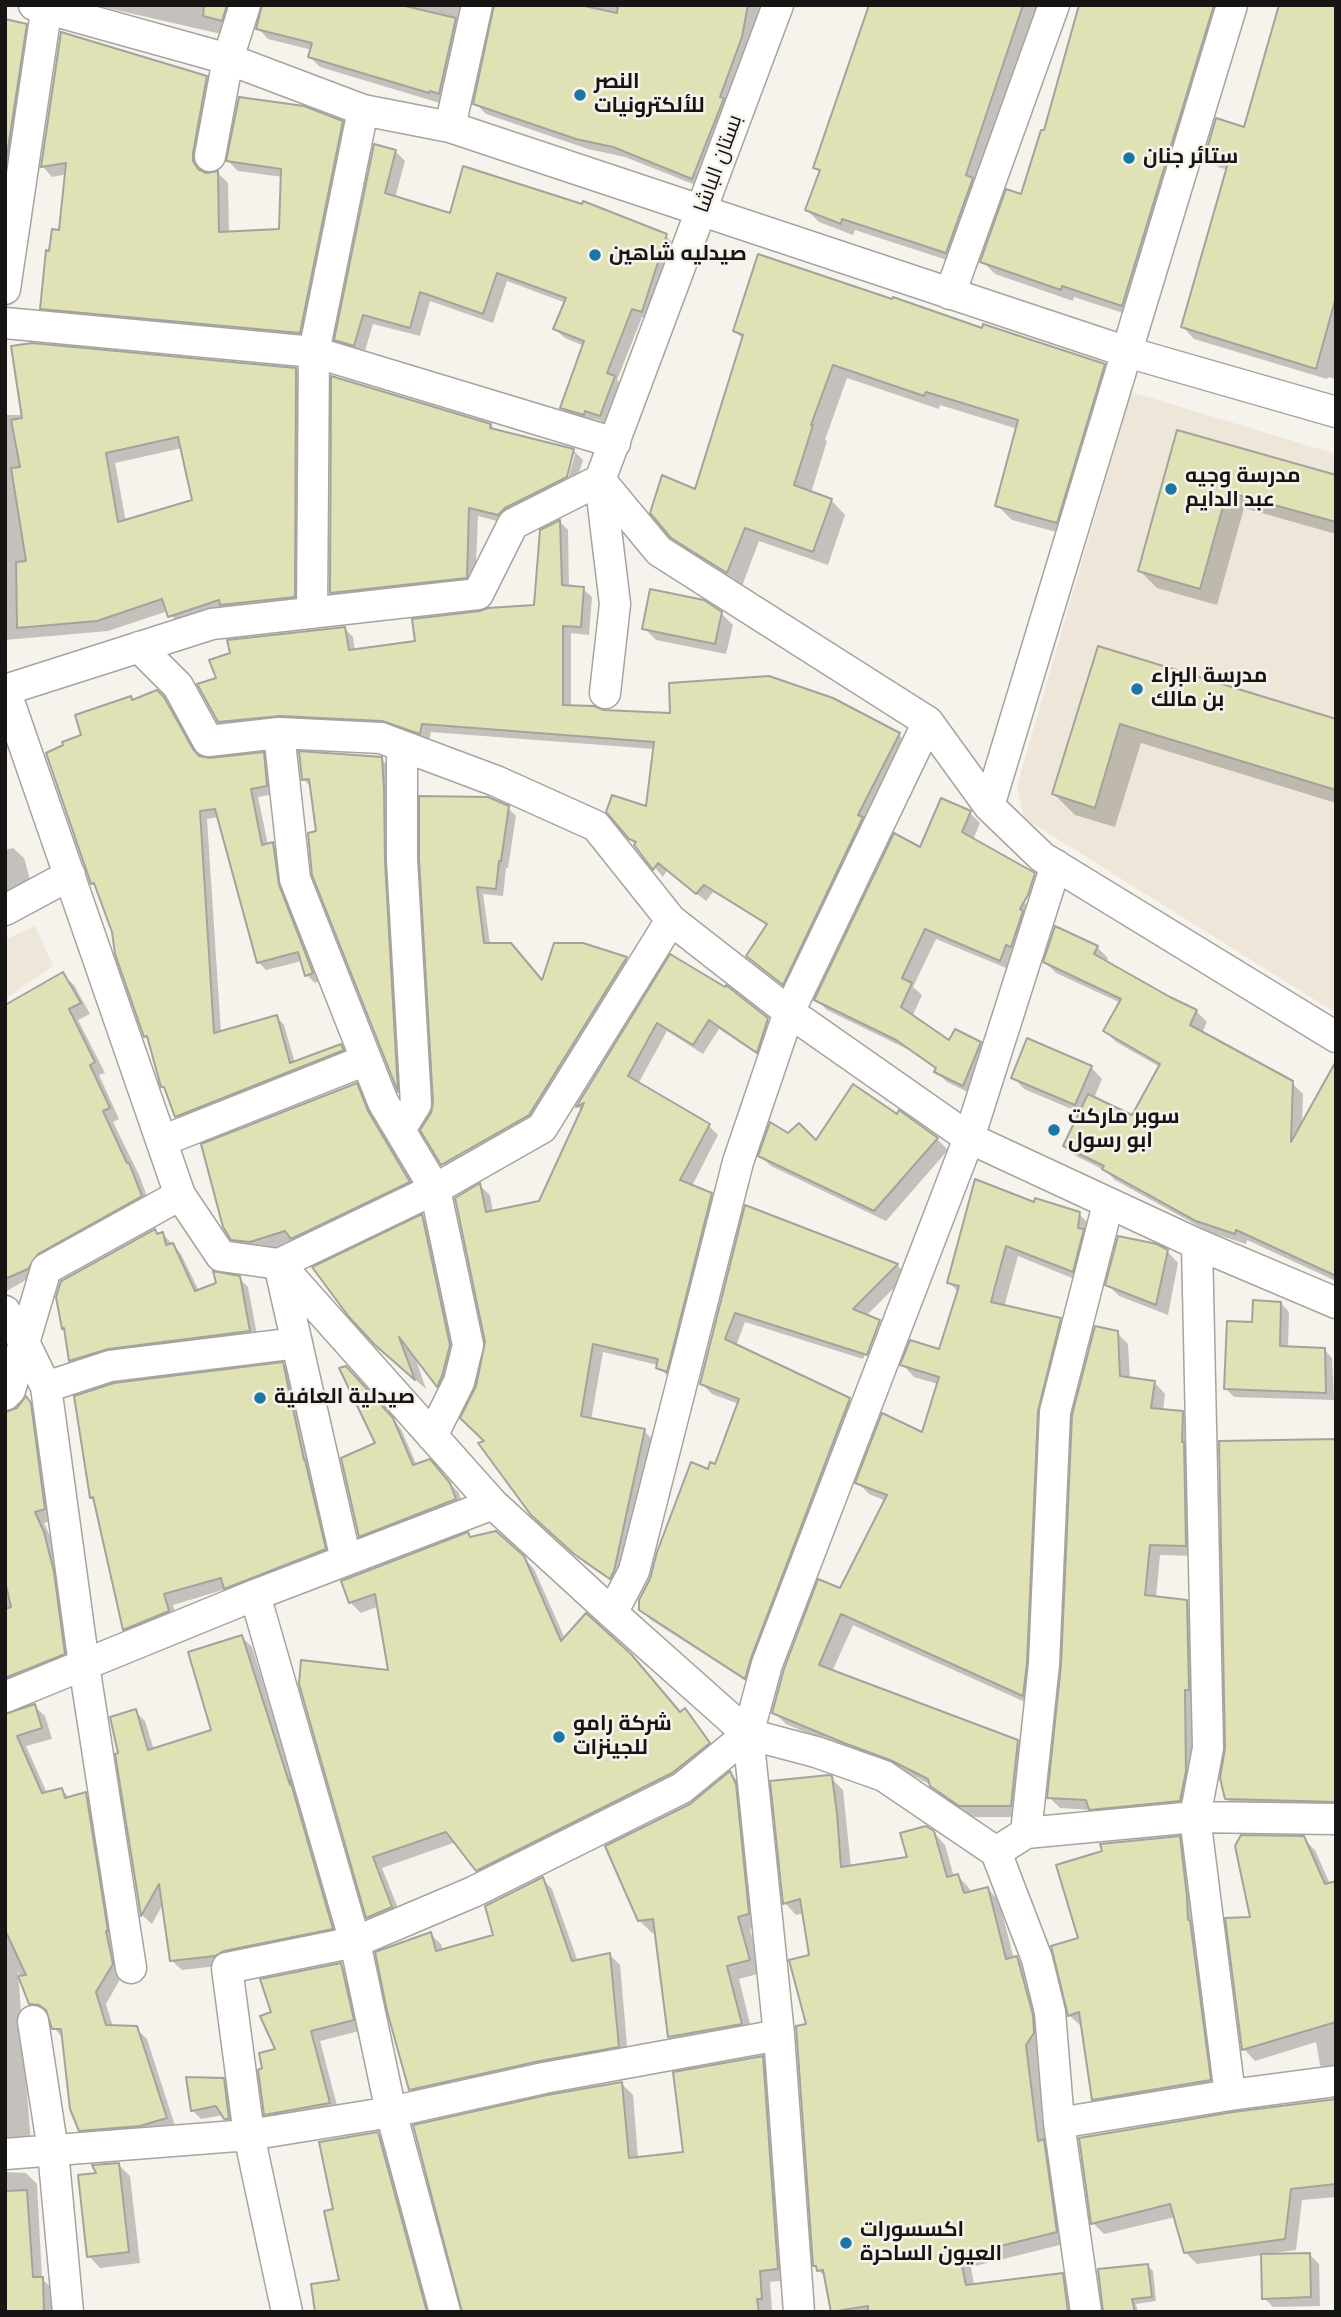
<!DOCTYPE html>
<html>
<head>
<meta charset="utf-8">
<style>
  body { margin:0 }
  #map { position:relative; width:1341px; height:2317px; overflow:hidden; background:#f6f2ec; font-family:"Times New Roman",serif }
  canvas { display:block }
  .frame { position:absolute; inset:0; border:7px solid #161513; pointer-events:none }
</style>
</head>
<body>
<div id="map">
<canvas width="1341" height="2317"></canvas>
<div class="frame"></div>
</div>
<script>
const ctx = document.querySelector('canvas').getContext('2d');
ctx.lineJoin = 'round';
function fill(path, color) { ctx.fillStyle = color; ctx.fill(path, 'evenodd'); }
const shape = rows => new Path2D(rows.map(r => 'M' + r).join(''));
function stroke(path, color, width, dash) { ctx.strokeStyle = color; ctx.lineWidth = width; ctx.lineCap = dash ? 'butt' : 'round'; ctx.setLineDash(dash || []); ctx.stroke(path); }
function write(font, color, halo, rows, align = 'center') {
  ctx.font = font + ' "Times New Roman",Cairo,serif'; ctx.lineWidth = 5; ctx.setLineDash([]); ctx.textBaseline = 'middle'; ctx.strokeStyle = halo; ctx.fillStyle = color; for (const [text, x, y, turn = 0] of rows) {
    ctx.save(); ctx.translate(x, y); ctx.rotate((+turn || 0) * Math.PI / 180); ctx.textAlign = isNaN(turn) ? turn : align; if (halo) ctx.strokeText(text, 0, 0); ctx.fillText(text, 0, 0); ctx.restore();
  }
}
fill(shape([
  [1131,392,1336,454,1336,1013,1024,818,1017,786],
  [35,926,53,966,5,999,5,940]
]), '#eee6d9');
fill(shape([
  [94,5,242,5,230,36],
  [263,5,474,5,450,103,440,100,440,103,320,67,310,57,312,50,268,39,258,28],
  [496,5,760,5,752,48,703,188,625,157,588,149,486,114,475,103],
  [871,5,1039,5,959,264,855,230,853,235,819,222,807,210,821,173,815,168],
  [1083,5,1232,5,1135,317,1074,297,1073,301,995,274,982,261,1023,196,1045,133],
  [1336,5,1336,379,1328,377,1327,379,1194,339,1183,327,1228,170,1218,167,1206,155,1246,129],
  [5,21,26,25,38,38,5,261],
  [62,35,206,77,216,88,202,164,203,173,218,173,228,183,229,233,280,230,283,177,238,171,228,161,342,123,352,133,310,342,54,318,44,308,60,232,67,174,52,177,43,167],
  [395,151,405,161,395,198,451,215,666,236,676,246,652,321,642,317,617,380,624,387,610,425,595,419,593,424,572,417,562,408,584,346,565,338,555,329,566,303,507,281,493,323,430,301,420,336,373,324,364,354,346,349,336,339],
  [983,330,1104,365,1119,380,1071,536,1012,520,997,505,1018,429,940,405,939,409,847,378,825,440,827,441,811,493,831,500,845,515,828,565,759,541,742,586,687,552,672,537,696,491,743,339,735,331],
  [296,370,306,380,304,607,180,626,168,611,108,631,5,640,5,415,23,415],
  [182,448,194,501,126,522,115,463],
  [491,425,496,431,574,451,583,460,575,486,508,524,478,516,475,586,341,602,331,592],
  [571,454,575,454,566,486,563,485],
  [1178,432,1336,477,1336,534,1244,508,1217,605,1157,588,1140,571],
  [560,522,568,530,569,588,583,589,592,597,589,635,571,633,571,707,603,712,899,735,907,743,792,992,748,956,768,926,713,892,706,901,667,870,663,877,630,838,648,808,654,749,431,732,429,741,228,730,219,721,344,628,353,637,355,651,417,642,535,607],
  [721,613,733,625,726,654,656,640,644,628],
  [1099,648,1336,721,1336,803,1141,743,1115,827,1075,815,1054,794],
  [157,692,171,707,200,758,210,760,263,754,271,762,274,794,258,797,268,845,273,844,281,852,320,981,315,983,307,975,302,961,266,970,258,962,219,817,207,819,221,1033,277,1017,284,1025,295,1063,341,1046,349,1054,185,1124,177,1116,150,1041,145,1036,113,931,98,888,92,883,83,736,130,698,134,701],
  [381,759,389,767,405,1096,399,1091,314,874,318,832,312,788,303,779],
  [508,808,516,816,508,868,506,868,503,896,483,894,490,944,543,982,582,945,626,959,634,966,537,1123,450,1172,443,1164,422,1130,433,1114,435,1103,421,859],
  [970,813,980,823,973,840,1035,876,1032,876,1024,903,1027,904,1036,877,1045,885,1011,970,936,939,913,987,922,995,912,1017,950,1043,980,1043,991,1054,974,1095,947,1082,936,1072,937,1070,909,1050,827,1010,816,999,921,849],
  [13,848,24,858,31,883,5,893,5,850],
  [1097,947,1108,958,1106,963,1196,1011,1207,1022,1202,1033,1292,1083,1303,1094,1302,1125,1336,1064,1336,1281,1247,1240,1246,1244,1209,1232,1115,1180,1106,1171,1076,1156,1065,1145,1081,1113,1024,1089,1013,1077,1091,1067,1102,1079,1094,1098,1132,1117,1160,1067,1116,1042,1105,1031,1121,1003,1056,973,1045,962],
  [671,957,767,1019,777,1029,767,1061,719,1029,703,1054,667,1031,638,1084,708,1125,718,1135,692,1186,711,1194,721,1204,676,1380,668,1377,658,1365,603,1352,591,1420,644,1431,654,1441,620,1587,586,1564,543,1525,487,1442,478,1387,487,1342,480,1186,490,1195,493,1212,540,1203,582,1111,578,1107],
  [63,975,74,985,90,1014,78,1020,105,1073,99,1075,119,1119,113,1122,139,1175,151,1207,5,1292,5,1007],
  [356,1085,366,1095,377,1123,419,1192,295,1241,261,1252,243,1249,233,1239],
  [900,1113,937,1139,948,1150,886,1221,771,1166,760,1156,789,1135,816,1143,898,1116],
  [1035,1204,1079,1214,1091,1226,1084,1283,1018,1256,1004,1307,1060,1320,1072,1331,1034,1706,853,1625,832,1672,1017,1742,1029,1754,1023,1817,972,1817,944,1798,931,1785,904,1771,858,1755,786,1724,774,1712,841,1591,886,1501,869,1494,857,1482,923,1434,938,1384,914,1377,903,1365,940,1352,959,1293,949,1282],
  [746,1207,897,1265,907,1275,866,1316,879,1321,889,1332,877,1364,867,1360,881,1324,877,1324,863,1359,745,1322,736,1346,849,1399,860,1410,755,1687,651,1620,640,1609,708,1471,716,1466,739,1404,712,1394,702,1384],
  [422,1217,436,1230,463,1360,452,1399,438,1386,414,1354,426,1389,391,1359],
  [163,1234,181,1254,199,1291,239,1278,248,1287,258,1340,80,1369,71,1360,59,1302],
  [1167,1251,1178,1263,1168,1315,1119,1296,1107,1284],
  [1281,1303,1289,1312,1288,1348,1324,1349,1332,1358,1334,1400,1234,1397,1226,1389,1254,1324],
  [1117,1333,1128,1344,1130,1379,1155,1383,1165,1394,1163,1411,1182,1412,1193,1423,1196,1556,1160,1555,1156,1598,1186,1602,1197,1613,1199,1700,1191,1811,1101,1820,1092,1810,1060,1808,1049,1797],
  [283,1364,293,1374,335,1559,236,1598,226,1589,173,1605,178,1621,134,1639,124,1629,95,1501,91,1497],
  [355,1377,401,1429,417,1466,438,1471,459,1493,464,1508,369,1545,360,1536,378,1444],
  [26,1399,36,1409,55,1520,44,1523,54,1545,74,1664,5,1694,5,1414,19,1409],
  [1336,1440,1336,1812,1238,1810,1226,1798],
  [467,1534,472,1539,523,1557,534,1569,565,1639,630,1655,681,1714,685,1711,695,1721,719,1754,488,1880,456,1842,382,1868,402,1918,378,1928,368,1917,301,1684,391,1671,379,1606,361,1613,350,1602],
  [242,1637,252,1647,342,1939,226,1965,182,1970,171,1960,163,1904,152,1924,142,1915,117,1755,135,1711,145,1721,154,1750,214,1731],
  [34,1706,45,1716,52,1739,26,1746,47,1793,62,1790,70,1798,85,1794,96,1804,122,1976,106,2004,113,2027,136,2028,147,2039,176,2129,91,2141,80,2130,64,2039,54,2028,49,2014,41,2014,31,2003,18,1971,31,2145,5,2151,5,1716],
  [730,1773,743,1786,761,1926,750,1929,761,1973,739,1979,753,2036,683,2049,670,2037,657,1933,652,1933,639,1920,691,1805],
  [831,1778,843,1790,851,1867,909,1859,933,1832,945,1845,954,1877,958,1876,969,1888,971,1893,988,1889,999,1901,1014,1959,1017,1958,1028,1969,1045,2045,1037,2058,1048,2146,1068,2243,971,2267,974,2285,1062,2275,1074,2287,1077,2312,833,2312,826,2278,815,2266,808,2026,811,1956,804,1913,796,1915,785,1903,772,1782],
  [1179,1838,1190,1849,1221,2091,1105,2110,1094,2099,1083,2025,1081,2026,1069,2015],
  [1303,1838,1315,1850,1330,1884,1336,1883,1336,2077,1332,2077,1320,2065,1316,2042,1255,2061,1244,2049,1252,1918],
  [542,1879,552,1889,578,1962,610,1955,620,1965,628,2056,421,2099,411,2089,430,1934,441,1944,443,1951,495,1937],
  [341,1965,351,1975,363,2030,320,2041,339,2113,276,2124,266,2114,278,2051,273,2013],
  [762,2058,774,2069,789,2280,770,2282,772,2310,768,2312,464,2312,621,2083,633,2095,638,2158,685,2153],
  [223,2080,232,2089,235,2128,223,2115,201,2119,192,2110],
  [1336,2100,1336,2197,1302,2200,1296,2250,1274,2253,1274,2256,1310,2255,1319,2264,1320,2306,1273,2307,1264,2298,1263,2255,1197,2264,1185,2252,1175,2217,1104,2234,1093,2223],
  [378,2134,389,2145,434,2312,317,2312,341,2282,335,2210],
  [118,2164,130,2176,140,2263,100,2268,89,2256],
  [5,2172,26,2173,37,2184,42,2279,53,2289,53,2312,5,2312],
  [1147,2265,1153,2271,1156,2301,1136,2304,1138,2312,1105,2312]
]), '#0003');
const building = shape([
  [204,5,227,5,222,21,203,16,204,5],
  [262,5,401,5,456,18,439,94,430,91,429,93,308,57,312,43,256,29,262,5],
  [494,5,580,5,617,13,618,5,748,5,742,37,720,97,724,98,692,179,613,147,576,139,473,104,494,5],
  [869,5,1023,5,966,175,973,178,946,253,842,219,841,224,805,210,820,170,813,168,869,5],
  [1079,5,1214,5,1122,306,1062,286,1061,290,980,262,1006,189,1021,194,1041,130,1044,130,1079,5],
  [1279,5,1336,5,1336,297,1316,369,1181,327,1228,163,1205,156,1216,118,1244,127,1279,5],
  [5,19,27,24,5,168,5,19],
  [61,32,207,76,193,153,193,161,198,169,206,173,218,171,219,232,279,229,281,169,226,161,239,97,304,106,343,121,300,333,40,309,46,250,49,251,52,229,59,230,66,163,41,167,61,32],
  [374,144,396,150,385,193,450,213,463,166,582,204,583,201,667,234,642,312,632,309,607,373,615,376,600,416,585,411,584,415,560,408,584,341,553,329,566,298,497,273,483,314,420,292,410,328,363,315,354,346,334,340,374,144],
  [758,254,892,299,893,297,982,328,983,324,1105,364,1057,523,995,506,1018,420,926,392,924,396,833,365,811,425,813,425,794,485,832,499,813,552,745,528,727,573,671,538,650,513,662,475,695,489,743,335,733,331,758,254],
  [32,343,296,368,295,597,220,605,219,600,168,617,162,599,97,621,17,628,16,562,26,561,11,468,20,467,11,420,22,418,11,346,32,343],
  [178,437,192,500,118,522,106,453,178,437],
  [331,376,491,424,490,428,574,449,567,477,505,508,498,515,469,508,467,578,330,593,331,376],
  [1177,430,1336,475,1336,522,1227,492,1200,589,1138,571,1177,430],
  [560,520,562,585,584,587,581,627,563,626,563,705,594,706,604,710,670,713,669,683,769,676,833,698,900,733,858,815,863,817,783,985,746,956,767,924,704,885,696,894,658,863,653,870,634,845,636,842,629,839,606,812,612,795,646,806,654,742,422,724,420,734,382,721,280,716,218,722,197,684,216,678,209,660,230,653,227,640,345,627,349,650,415,641,412,619,480,611,488,608,534,605,540,530,560,520],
  [650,589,704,600,722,612,715,644,642,629,650,589],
  [1098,646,1336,719,1336,790,1120,724,1095,808,1052,794,1098,646],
  [157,690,164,697,193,749,199,756,210,758,264,752,267,786,251,789,262,845,273,842,279,885,313,973,305,976,298,952,257,963,215,809,200,811,214,1033,277,1015,290,1063,341,1044,344,1050,175,1117,164,1087,161,1087,147,1036,144,1037,115,954,112,932,94,883,91,884,46,753,63,745,62,742,81,735,75,715,131,696,132,700,157,690],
  [299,751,382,757,384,789,385,861,398,1092,312,875,308,833,316,831,309,779,302,780,299,751],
  [419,796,488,797,509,806,501,861,499,861,496,889,477,887,484,943,511,943,542,980,554,943,583,943,627,957,529,1115,441,1165,420,1130,431,1113,433,1103,419,859,419,796],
  [941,798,971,811,962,832,1035,873,1028,895,1020,909,1023,911,1011,947,1006,945,1000,961,925,929,902,978,912,983,901,1007,949,1040,955,1029,981,1042,963,1086,934,1072,936,1068,896,1040,814,1000,894,833,920,847,941,798],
  [1055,926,1098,946,1094,954,1170,997,1197,1010,1190,1025,1293,1081,1291,1142,1336,1061,1336,1276,1236,1230,1235,1234,1196,1221,1102,1169,1104,1166,1063,1146,1088,1094,1132,1115,1160,1064,1103,1031,1121,999,1043,962,1055,926],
  [670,954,725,987,726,985,768,1018,757,1053,709,1020,693,1045,657,1023,628,1076,710,1124,680,1180,712,1193,667,1372,656,1368,658,1359,593,1344,581,1416,645,1429,614,1571,610,1579,574,1554,531,1515,478,1443,484,1441,460,1418,476,1386,485,1342,455,1198,480,1183,486,1212,539,1201,584,1103,576,1107,670,954],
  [63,972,81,1003,69,1009,95,1062,90,1065,110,1108,103,1111,127,1163,129,1163,142,1196,38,1254,28,1269,5,1279,5,1005,63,972],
  [1027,1038,1092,1066,1075,1105,1011,1078,1027,1038],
  [357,1083,368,1111,410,1182,291,1239,285,1231,250,1242,231,1240,223,1227,201,1144,357,1083],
  [853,1084,897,1114,899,1110,938,1138,874,1211,758,1156,770,1122,788,1133,799,1123,816,1140,853,1084],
  [975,1179,1034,1202,1035,1198,1080,1212,1078,1228,1084,1229,1073,1272,1006,1246,991,1302,1061,1318,1038,1411,1027,1663,1023,1696,841,1614,819,1665,1018,1740,1011,1806,959,1806,930,1786,928,1779,890,1760,844,1743,772,1713,784,1669,818,1579,840,1588,887,1495,855,1483,882,1413,922,1432,939,1377,900,1365,910,1340,939,1349,959,1286,947,1283,975,1179],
  [745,1205,898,1264,853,1309,880,1320,867,1355,735,1313,725,1339,850,1398,751,1658,745,1679,639,1610,639,1600,650,1579,657,1552,691,1462,708,1469,710,1462,715,1464,739,1399,700,1384,745,1205],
  [422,1214,450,1345,442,1376,437,1387,399,1337,415,1380,375,1345,349,1317,312,1267,422,1214],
  [155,1229,157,1234,163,1232,166,1245,173,1243,195,1291,216,1283,213,1271,240,1276,250,1331,108,1349,69,1361,64,1328,62,1329,56,1297,61,1281,155,1229],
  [1118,1236,1157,1244,1168,1250,1156,1305,1105,1285,1118,1236],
  [1253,1300,1281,1302,1280,1346,1325,1348,1326,1393,1224,1389,1227,1321,1252,1322,1253,1300],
  [1095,1326,1118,1331,1120,1376,1155,1381,1151,1408,1183,1411,1182,1442,1184,1442,1186,1546,1150,1545,1145,1595,1187,1600,1189,1690,1185,1690,1186,1771,1180,1801,1089,1810,1086,1800,1047,1798,1061,1665,1072,1415,1095,1326],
  [283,1362,304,1460,305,1460,326,1549,224,1589,221,1578,164,1594,169,1611,123,1630,93,1497,90,1498,74,1396,114,1383,283,1362],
  [346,1366,393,1418,413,1465,430,1459,450,1483,456,1499,359,1537,341,1458,375,1443,339,1368,346,1366],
  [26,1396,31,1403,45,1509,35,1512,44,1532,54,1572,65,1654,5,1678,5,1609,11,1607,5,1581,5,1412,17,1408,26,1396],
  [1336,1439,1336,1802,1225,1799,1220,1778,1225,1748,1219,1441,1336,1439],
  [496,1531,524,1556,561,1641,586,1613,631,1654,680,1712,685,1708,710,1743,672,1773,476,1871,446,1832,373,1857,392,1907,366,1918,299,1684,301,1660,388,1670,375,1594,349,1603,341,1581,468,1532,470,1537,496,1531],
  [242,1635,290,1785,290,1780,333,1929,224,1951,215,1956,170,1961,159,1884,141,1916,115,1754,118,1753,110,1717,136,1709,148,1750,211,1730,188,1652,242,1635],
  [35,1704,42,1728,17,1736,42,1793,62,1788,65,1798,86,1792,108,1931,106,1931,113,1964,96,1992,106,2025,137,2026,167,2118,140,2126,79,2131,70,2109,61,2029,52,2029,46,2010,39,2005,29,2004,18,1976,26,1975,5,1930,5,1714,35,1704],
  [730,1771,736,1784,749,1914,738,1917,750,1960,727,1966,742,2024,668,2037,653,1919,638,1921,605,1846,690,1804,730,1771],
  [829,1775,832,1776,837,1813,841,1867,907,1857,900,1833,926,1826,934,1831,947,1877,958,1874,964,1893,988,1887,1006,1959,1017,1956,1033,2015,1034,2033,1026,2045,1038,2141,1044,2139,1057,2232,960,2256,966,2285,1063,2273,1068,2312,868,2312,868,2306,831,2312,823,2270,817,2271,816,2266,813,2266,796,2026,806,2024,789,1960,809,1955,800,1899,783,1904,770,1781,829,1775],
  [1241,1835,1304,1836,1325,1884,1336,1881,1336,2022,1242,2050,1225,1918,1250,1917,1235,1846,1241,1835],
  [1180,1836,1187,1897,1188,1920,1190,1920,1211,2080,1092,2100,1079,2012,1068,2016,1051,1946,1078,1938,1056,1865,1102,1851,1100,1844,1180,1836],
  [543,1877,572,1961,610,1953,619,2047,540,2061,409,2090,387,2011,375,1952,431,1932,436,1951,493,1935,485,1906,543,1877],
  [341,1963,354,2020,311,2031,330,2103,264,2115,258,2070,262,2068,259,2053,275,2049,260,2016,271,2012,260,1979,341,1963],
  [763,2056,778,2269,760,2271,762,2299,757,2299,759,2312,462,2312,413,2125,547,2095,622,2082,629,2158,683,2152,673,2072,763,2056],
  [186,2077,224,2078,229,2119,224,2119,216,2106,191,2111,186,2077],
  [1336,2099,1336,2184,1291,2189,1285,2239,1184,2253,1170,2204,1091,2224,1079,2138,1233,2112,1336,2099],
  [378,2132,427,2312,315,2312,311,2284,339,2280,324,2211,333,2209,319,2142,378,2132],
  [119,2163,129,2252,87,2257,78,2175,96,2173,92,2165,119,2163],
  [27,2190,33,2277,43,2277,44,2311,5,2312,5,2191,27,2190],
  [1310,2253,1311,2297,1262,2299,1261,2254,1310,2253],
  [1148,2264,1152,2297,1132,2299,1135,2312,1103,2312,1098,2269,1148,2264]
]);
fill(building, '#e0e1b5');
stroke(building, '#a3a39d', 2);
const street = shape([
  [34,5,228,59,363,110,450,127,1127,352,1336,412],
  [450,127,477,5],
  [210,156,228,59,245,5],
  [5,289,47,5],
  [950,294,1054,5],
  [5,323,314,352,615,443],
  [600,480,513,524,478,594,212,624,5,690,180,1195,221,1256,279,1264,493,1504,612,1613,748,1734,816,1752,884,1776,996,1852,1026,1833,1195,1817,1336,1819],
  [600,480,659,551,928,722,989,806,1042,857,1336,1037],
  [312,613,314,352,363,110],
  [139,647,178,686,208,741,279,733,381,738,496,781,596,826,671,920,789,1012,969,1138,1197,1244,1336,1303],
  [605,693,615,604,600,480,778,5],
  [279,733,295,879,383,1102,435,1189,468,1345,459,1382,432,1436],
  [989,806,1232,5],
  [5,910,70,875],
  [400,1130,416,1104,402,860,402,746],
  [162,1141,366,1060],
  [1197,1244,1208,1748,1195,1817,1230,2095],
  [5,1311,24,1342,46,1387,84,1665,131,1968],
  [46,1387,110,1366,297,1343],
  [5,1395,10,1390,46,1269,180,1195],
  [346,1560,279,1264,435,1189,542,1128,671,920],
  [255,1595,355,1942,391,2112,445,2312],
  [612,1613,634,1571,738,1162,789,1012,928,722],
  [5,1697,255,1595,493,1504],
  [1026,1833,1044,1664,1055,1412,1108,1204],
  [996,1852,1037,1959,1050,2012,1059,2123,1086,2312],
  [33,2021,53,2151,68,2312],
  [1059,2123,1230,2095,1336,2081],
  [5,2154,249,2135,391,2112,544,2078,779,2035],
  [287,2312,249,2135,227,1968,355,1942,473,1892,682,1788,748,1734],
  [799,2312,779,2035,748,1734,767,1664,969,1138,1056,865]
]);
stroke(street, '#a7a49f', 33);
stroke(street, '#fff', 30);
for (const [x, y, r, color] of [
  [580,95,7,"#1a77a4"],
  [1129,158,7,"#1a77a4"],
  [595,255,7,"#1a77a4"],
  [1171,489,7,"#1a77a4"],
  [1137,689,7,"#1a77a4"],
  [1054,1130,7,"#1a77a4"],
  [260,1398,7,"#1a77a4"],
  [559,1737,7,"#1a77a4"],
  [846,2243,7,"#1a77a4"]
]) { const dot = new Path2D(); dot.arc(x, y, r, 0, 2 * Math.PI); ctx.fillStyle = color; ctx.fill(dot); stroke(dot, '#f6f2ec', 2.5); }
write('bold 21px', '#161513', '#f6f2ec', [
  ["النصر",594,83],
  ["للألكترونيات",594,107],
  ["ستائر جنان",1143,158],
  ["صيدليه شاهين",609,255],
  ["مدرسة وجيه",1185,477],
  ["عبد الدايم",1185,501],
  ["مدرسة البراء",1151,677],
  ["بن مالك",1151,701],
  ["سوبر ماركت",1068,1118],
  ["ابو رسول",1068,1142],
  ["صيدلية العافية",274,1398],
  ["شركة رامو",573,1725],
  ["للجينزات",573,1749],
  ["اكسسورات",860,2231],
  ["العيون الساحرة",860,2255]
], 'left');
write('21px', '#161513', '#f6f2ec', [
  ["بستان الباشا",719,164,-70]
]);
</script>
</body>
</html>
